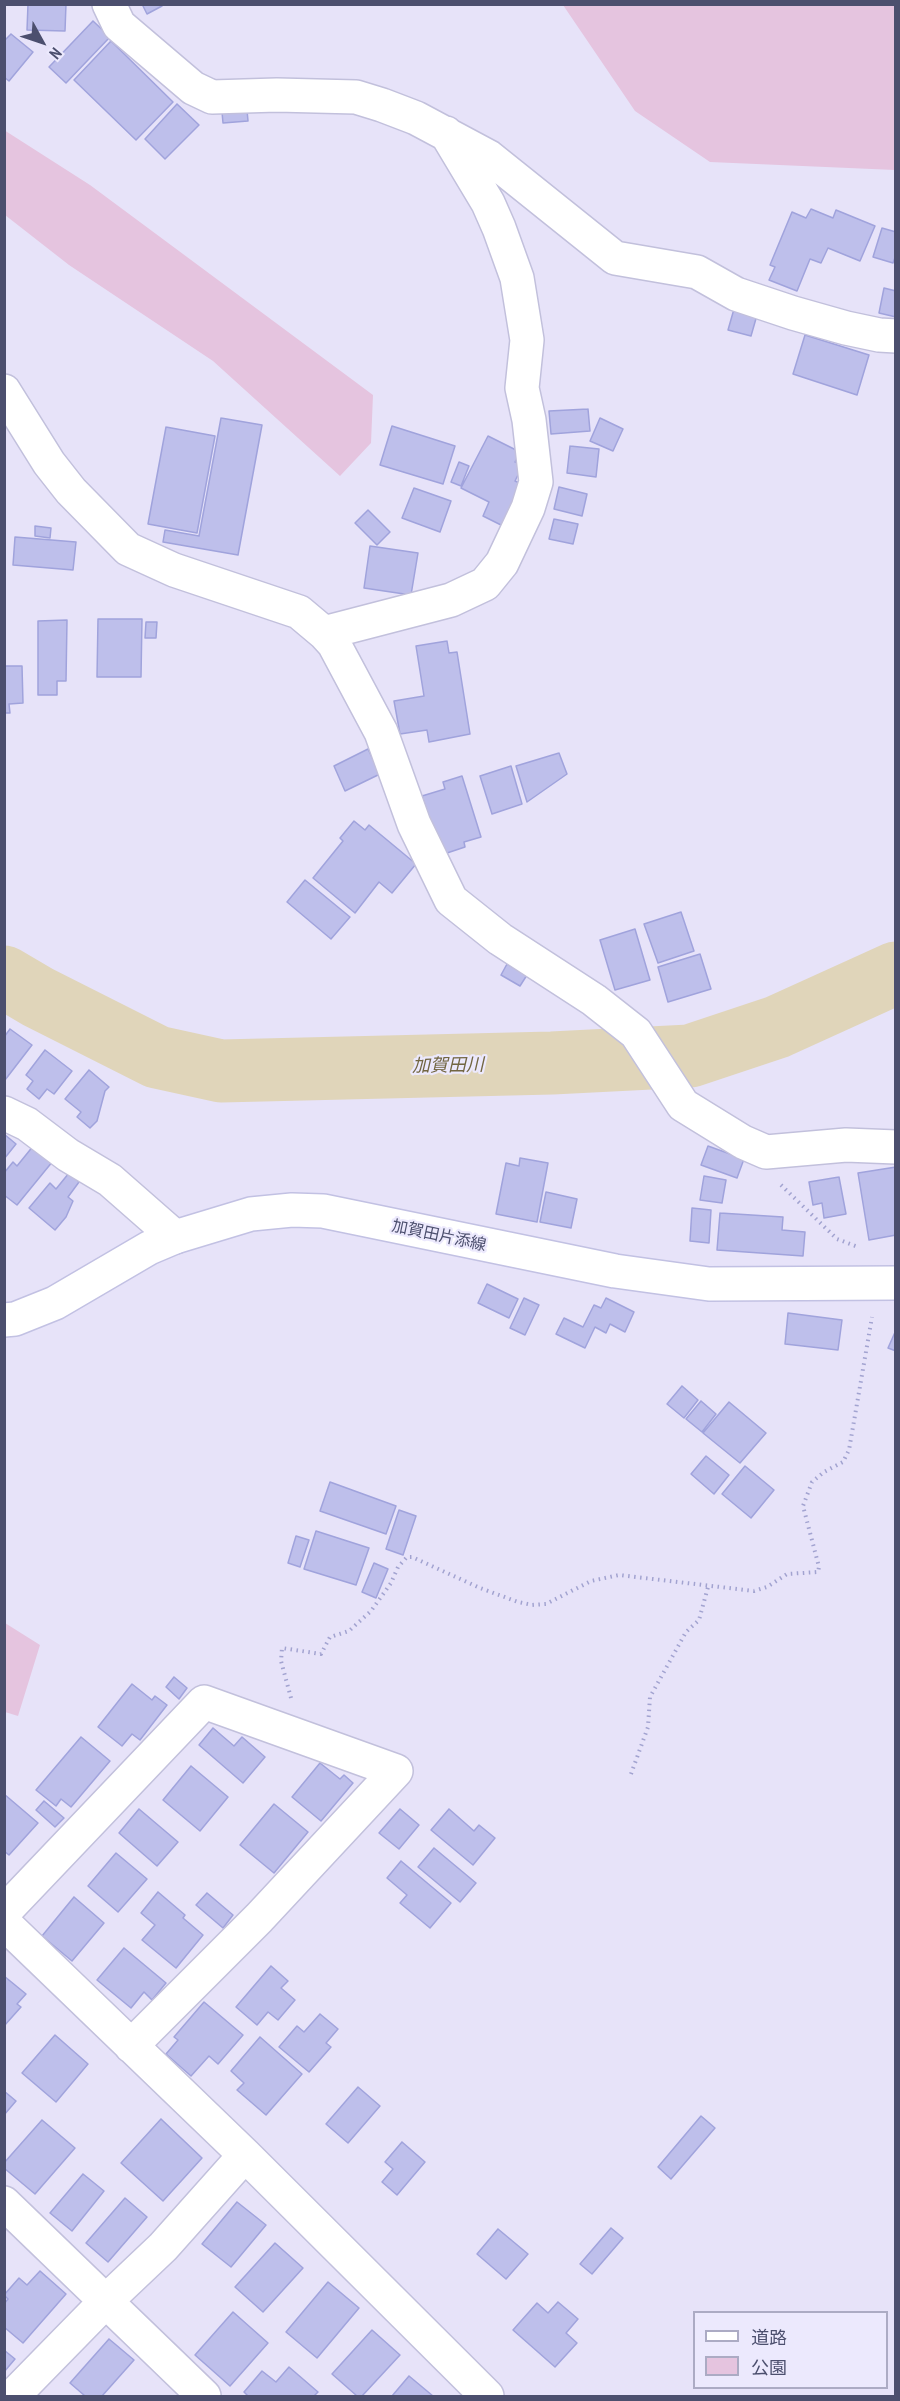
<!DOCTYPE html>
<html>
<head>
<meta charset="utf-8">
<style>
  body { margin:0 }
  #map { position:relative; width:900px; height:2401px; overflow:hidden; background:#e7e3f9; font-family:"PT Sans Narrow","Noto Sans JP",sans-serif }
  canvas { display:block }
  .frame { position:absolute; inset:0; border:6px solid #4c4f6e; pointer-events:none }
  .legend { position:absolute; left:693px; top:2311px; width:195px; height:78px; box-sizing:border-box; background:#ece9fd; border:2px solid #acabc4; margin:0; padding:8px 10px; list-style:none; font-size:18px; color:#4c4f6e }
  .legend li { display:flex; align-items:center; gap:12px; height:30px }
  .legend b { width:30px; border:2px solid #acabc4 }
  .north { position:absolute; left:12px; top:12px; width:60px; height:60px; -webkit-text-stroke:4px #ece9fd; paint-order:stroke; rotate:130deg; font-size:16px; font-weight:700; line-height:24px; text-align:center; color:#4c4f6e }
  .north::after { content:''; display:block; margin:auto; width:21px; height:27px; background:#4c4f6e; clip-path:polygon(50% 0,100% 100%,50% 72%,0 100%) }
</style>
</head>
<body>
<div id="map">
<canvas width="900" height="2401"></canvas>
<div class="frame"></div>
<ul class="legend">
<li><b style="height:8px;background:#fff"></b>道路</li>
<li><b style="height:16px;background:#e5c4df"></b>公園</li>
</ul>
<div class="north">N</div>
</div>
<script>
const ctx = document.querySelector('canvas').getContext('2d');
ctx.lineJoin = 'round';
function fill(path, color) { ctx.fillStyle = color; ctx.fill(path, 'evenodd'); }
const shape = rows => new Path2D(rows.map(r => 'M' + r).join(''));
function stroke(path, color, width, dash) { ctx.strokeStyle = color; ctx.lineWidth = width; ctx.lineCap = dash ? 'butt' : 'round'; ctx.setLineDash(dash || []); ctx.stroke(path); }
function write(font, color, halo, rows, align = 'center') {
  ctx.font = font + ' "PT Sans Narrow","Noto Sans JP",sans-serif'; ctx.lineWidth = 4.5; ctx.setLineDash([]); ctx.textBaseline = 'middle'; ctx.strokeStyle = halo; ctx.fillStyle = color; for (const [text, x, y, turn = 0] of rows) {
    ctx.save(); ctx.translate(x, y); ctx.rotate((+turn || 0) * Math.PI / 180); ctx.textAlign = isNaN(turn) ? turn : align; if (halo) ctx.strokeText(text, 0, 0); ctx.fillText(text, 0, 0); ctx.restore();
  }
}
fill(shape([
  [563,5,895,5,895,170,710,162,635,111],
  [4,130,90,185,373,395,371,443,340,476,213,361,69,265,5,215],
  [5,1623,40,1645,18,1716,5,1712]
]), '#e5c4df');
stroke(shape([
  [4,977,38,997,157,1057,221,1071,552,1063,690,1056,777,1027,896,973]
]), '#e0d5ba', 63);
const building = shape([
  [28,4,66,4,65,31,27,30,28,4],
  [142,4,161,4,162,6,147,14,142,4],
  [93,21,110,37,66,83,49,67,93,21],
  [11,34,33,52,9,81,4,77,4,41,11,34],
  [111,41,173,102,136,140,74,80,111,41],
  [177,104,199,125,165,159,145,139,177,104],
  [247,110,248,121,223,123,222,112,247,110],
  [811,209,833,218,836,210,875,226,860,261,828,248,821,263,810,259,797,291,769,280,775,267,770,265,792,212,806,218,811,209],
  [882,228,896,232,896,255,893,263,873,257,882,228],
  [884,288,896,291,896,317,879,313,884,288],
  [734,309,757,315,751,336,728,330,734,309],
  [805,335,869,355,857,395,793,374,805,335],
  [588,409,590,431,551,434,549,411,588,409],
  [221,418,262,425,238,555,163,542,165,530,199,536,221,418],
  [600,418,623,429,613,451,590,441,600,418],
  [392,426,455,446,443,484,380,465,392,426],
  [166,427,215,436,197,533,148,524,166,427],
  [488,436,520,452,515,462,523,465,515,481,524,485,503,526,483,516,489,502,461,488,488,436],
  [570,446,599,449,596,477,567,473,570,446],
  [459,462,469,466,461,486,451,482,459,462],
  [559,487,587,494,582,516,554,509,559,487],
  [414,488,451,501,440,532,402,518,414,488],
  [368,510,390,532,377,545,355,523,368,510],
  [554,519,578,524,573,544,549,539,554,519],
  [35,526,51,528,50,538,35,536,35,526],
  [15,537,76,542,73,570,13,565,15,537],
  [370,546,418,553,411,595,364,588,370,546],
  [98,619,142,619,141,677,97,677,98,619],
  [67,620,66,681,57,681,57,695,38,695,38,621,67,620],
  [146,622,157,622,156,638,145,638,146,622],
  [447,641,449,653,457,652,470,734,429,742,427,730,400,734,394,701,424,696,416,646,447,641],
  [4,666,22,666,23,703,9,704,10,713,4,713,4,666],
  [368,749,380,774,345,791,334,766,368,749],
  [559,753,567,774,527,802,516,766,559,753],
  [511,766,522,804,492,814,480,776,511,766],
  [462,776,481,837,464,842,465,847,441,855,422,796,445,789,443,782,462,776],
  [354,821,365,830,369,825,416,864,392,893,379,882,355,913,313,878,343,841,340,838,354,821],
  [305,880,350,917,331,939,287,902,305,880],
  [681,912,694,951,658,963,644,924,681,912],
  [635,929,650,980,615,990,600,940,635,929],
  [700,954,711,989,668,1002,658,967,700,954],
  [507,964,527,975,520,986,501,975,507,964],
  [10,1029,32,1045,5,1080,4,1037,10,1029],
  [45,1050,72,1071,54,1094,47,1089,39,1099,27,1089,33,1081,26,1075,45,1050],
  [89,1070,109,1087,105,1091,97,1121,90,1128,77,1117,81,1112,65,1099,89,1070],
  [4,1134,16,1144,4,1159,4,1134],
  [34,1145,53,1161,17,1205,4,1195,4,1173,13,1162,17,1166,34,1145],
  [708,1146,744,1159,737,1178,701,1165,708,1146],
  [520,1158,548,1163,537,1222,496,1214,506,1163,519,1166,520,1158],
  [896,1167,896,1235,869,1240,858,1173,896,1167],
  [69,1173,79,1182,68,1197,73,1201,66,1217,55,1230,29,1208,50,1183,56,1189,69,1173],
  [704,1176,726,1180,722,1203,700,1200,704,1176],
  [839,1177,846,1214,824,1218,822,1203,813,1205,809,1182,839,1177],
  [546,1192,577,1199,571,1228,540,1222,546,1192],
  [692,1208,711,1210,709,1243,690,1241,692,1208],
  [720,1213,783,1217,782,1230,805,1232,803,1256,717,1250,720,1213],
  [487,1284,518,1299,509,1318,478,1303,487,1284],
  [524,1298,539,1305,525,1335,510,1328,524,1298],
  [606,1298,634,1312,625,1332,610,1324,606,1333,595,1327,585,1348,556,1334,564,1318,583,1327,594,1305,601,1308,606,1298],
  [788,1313,842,1320,838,1350,785,1344,788,1313],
  [896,1330,896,1351,888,1348,896,1330],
  [682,1386,698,1400,684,1418,667,1404,682,1386],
  [701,1401,716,1414,702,1432,686,1419,701,1401],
  [729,1402,766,1433,740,1463,703,1433,729,1402],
  [706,1456,729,1475,714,1494,691,1474,706,1456],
  [745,1466,774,1490,751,1518,722,1494,745,1466],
  [330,1482,396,1506,386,1534,320,1511,330,1482],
  [399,1510,416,1516,403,1555,386,1549,399,1510],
  [316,1531,369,1548,356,1585,304,1569,316,1531],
  [296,1536,309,1540,300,1567,288,1563,296,1536],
  [374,1563,388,1569,376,1598,362,1592,374,1563],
  [174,1677,187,1688,179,1699,166,1687,174,1677],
  [132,1684,152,1700,155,1696,167,1705,140,1740,132,1734,122,1746,98,1727,132,1684],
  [213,1728,234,1746,242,1737,265,1757,243,1783,199,1745,213,1728],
  [81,1737,110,1761,71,1807,61,1799,56,1806,36,1790,81,1737],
  [320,1763,340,1779,344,1775,353,1783,321,1821,292,1797,320,1763],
  [191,1766,228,1797,200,1831,163,1800,191,1766],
  [4,1794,38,1823,9,1855,4,1851,4,1794],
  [44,1801,64,1818,55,1827,36,1810,44,1801],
  [274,1804,308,1832,274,1873,240,1845,274,1804],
  [139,1809,178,1842,157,1866,119,1833,139,1809],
  [400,1809,419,1825,399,1849,379,1833,400,1809],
  [449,1809,474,1831,479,1825,495,1838,473,1865,431,1830,449,1809],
  [434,1848,476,1883,460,1902,418,1867,434,1848],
  [116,1853,147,1879,118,1912,88,1886,116,1853],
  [401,1861,451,1903,430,1928,400,1903,407,1895,387,1878,401,1861],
  [158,1892,185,1915,183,1918,203,1935,176,1968,142,1940,155,1925,141,1913,158,1892],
  [207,1893,233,1915,223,1928,196,1905,207,1893],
  [74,1897,104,1923,72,1961,42,1936,74,1897],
  [124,1948,166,1983,152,2000,144,1992,131,2008,97,1980,124,1948],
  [271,1966,288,1981,281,1988,295,2000,278,2020,268,2012,257,2025,236,2007,271,1966],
  [4,1976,26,1994,17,2004,21,2007,4,2026,4,1976],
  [204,2002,243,2035,218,2064,209,2056,191,2076,166,2054,178,2040,174,2037,204,2002],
  [320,2014,338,2029,326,2043,331,2047,309,2072,279,2047,297,2026,304,2032,320,2014],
  [55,2035,88,2064,56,2102,22,2073,55,2035],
  [260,2037,302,2074,266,2115,237,2090,244,2083,231,2071,260,2037],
  [358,2087,380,2106,348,2143,326,2124,358,2087],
  [4,2091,16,2101,4,2115,4,2091],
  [701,2116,715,2128,671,2179,658,2167,701,2116],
  [161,2119,202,2158,163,2201,121,2163,161,2119],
  [42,2120,75,2148,35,2194,4,2168,4,2163,42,2120],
  [402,2142,425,2162,397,2195,382,2182,393,2169,385,2162,402,2142],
  [83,2174,104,2191,72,2231,50,2213,83,2174],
  [125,2198,147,2217,108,2262,86,2243,125,2198],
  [237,2202,266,2225,231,2267,202,2244,237,2202],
  [611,2228,623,2238,592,2274,580,2264,611,2228],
  [498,2229,528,2254,506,2279,477,2254,498,2229],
  [275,2243,303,2268,263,2312,235,2287,275,2243],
  [40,2271,66,2294,23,2343,4,2327,4,2304,8,2299,4,2295,19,2278,27,2285,40,2271],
  [328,2282,359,2308,317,2358,286,2332,328,2282],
  [558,2302,578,2319,566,2333,577,2343,555,2367,513,2330,537,2303,548,2313,558,2302],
  [233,2312,268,2343,230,2386,195,2355,233,2312],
  [372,2330,400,2355,362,2396,357,2396,332,2374,372,2330],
  [109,2339,134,2360,102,2396,85,2396,70,2383,109,2339],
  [4,2350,15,2359,4,2372,4,2350],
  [289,2367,318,2392,314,2396,248,2396,244,2392,262,2371,276,2382,289,2367],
  [409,2376,433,2396,392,2396,409,2376]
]);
fill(building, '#bebfeb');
stroke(building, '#a0a3dc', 1.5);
const minor = shape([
  [109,4,119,25,193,88,212,97,277,95,356,97,382,105,416,118,489,157,615,258,697,272,736,294,793,313,846,328,879,335,896,336],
  [4,391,49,463,71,491,128,549,174,570,299,612,324,633,334,644,381,732,414,824,451,900,500,939,594,1000,636,1033,683,1105,743,1142,766,1152,846,1145,896,1147],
  [324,633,451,600,485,584,502,563,528,508,536,482,529,420,522,388,527,340,517,278,499,228,488,203,446,133],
  [4,1113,27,1124,68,1155,110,1180,175,1237],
  [4,1912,204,1702,396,1771,259,1918,131,2046],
  [4,1923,245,2155,487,2396],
  [4,2203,204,2396],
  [13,2396,106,2301,163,2247,245,2155]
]);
const secondary = shape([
  [4,1320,15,1319,55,1303,149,1248,175,1237,251,1214,292,1210,323,1211,615,1271,709,1284,896,1283]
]);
stroke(minor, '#c2c0dc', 36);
stroke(secondary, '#c2c1e3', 36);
stroke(shape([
  [781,1185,837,1239,858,1247],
  [291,1698,281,1661,282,1648,321,1654,330,1637,349,1631,371,1611,391,1583,398,1567,407,1557,412,1557,480,1588,518,1602,532,1605,546,1604,591,1581,619,1575,754,1591,767,1587,787,1574,818,1572,819,1567,803,1506,812,1482,824,1472,843,1462,849,1450,872,1317],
  [631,1774,648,1727,650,1697,686,1632,699,1620,708,1587]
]), '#a2a3d0', 4, [1.5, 4.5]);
stroke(minor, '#fff', 33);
stroke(secondary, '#fff', 33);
write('16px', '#4c4f6e', '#ece9fd', [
  ["加賀田片添線",439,1236,12]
]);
write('italic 18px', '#726642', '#ece9fd', [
  ["加賀田川",448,1066,-1]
]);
</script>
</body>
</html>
